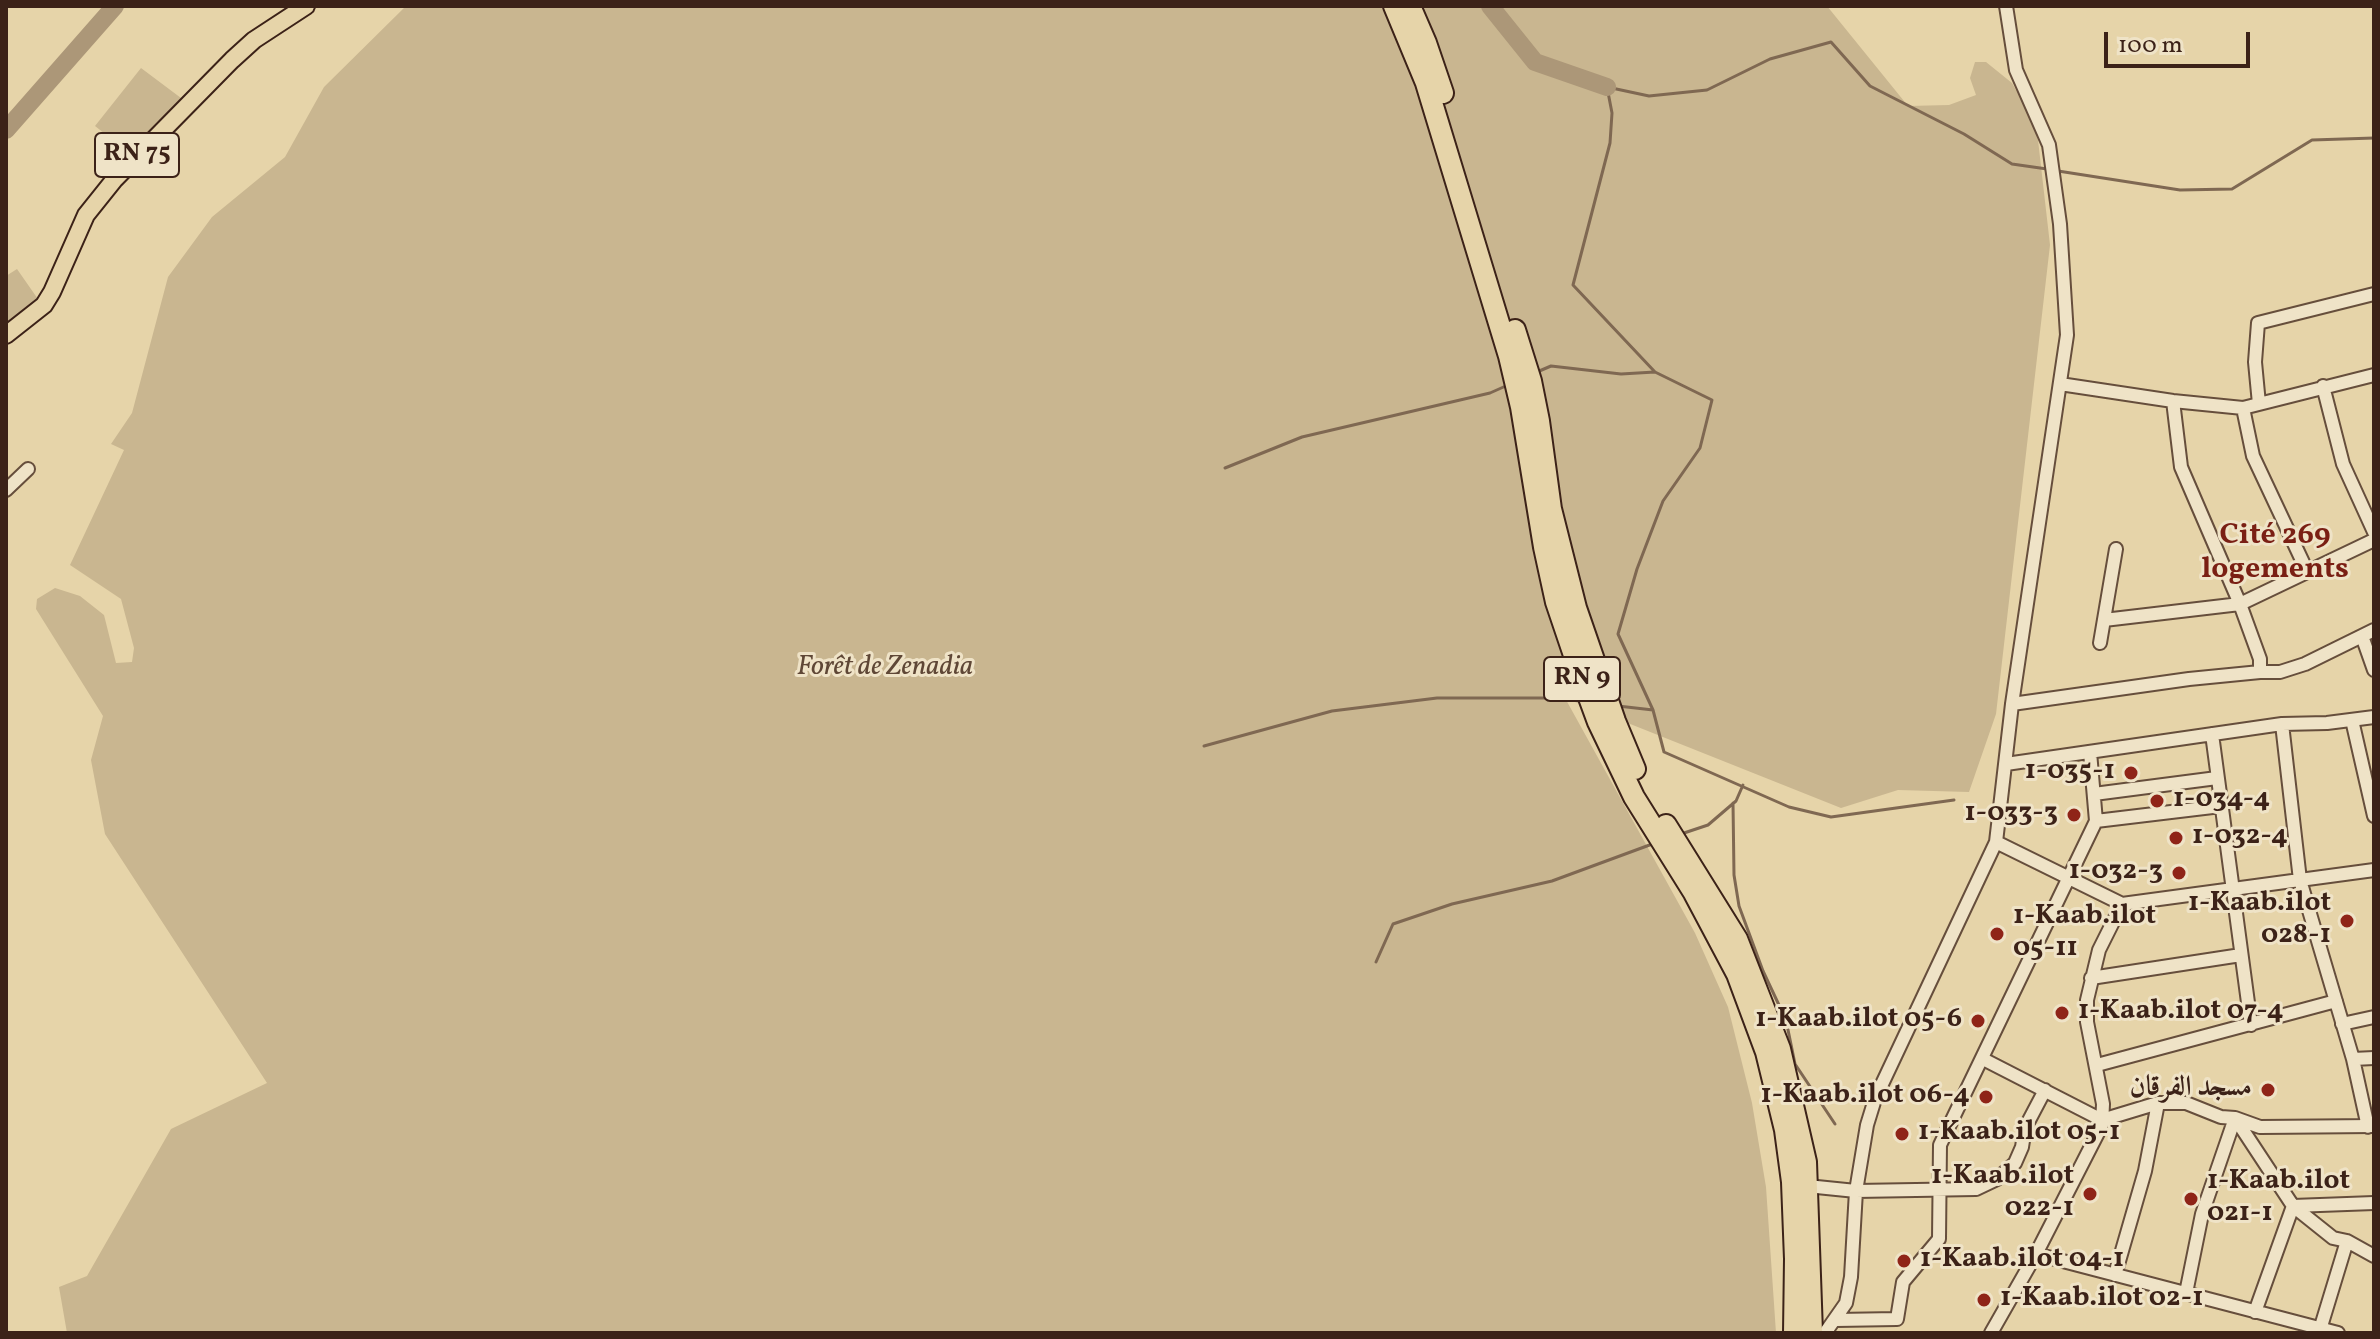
<!DOCTYPE html>
<html>
<head>
<meta charset="utf-8">
<style>
  body { margin:0 }
  #map { position:relative; width:2380px; height:1339px; overflow:hidden; background:#e6d4a9; font-family:Vollkorn,serif }
  canvas { display:block }
  .frame { position:absolute; inset:0; border:8px solid #3c2218; pointer-events:none }
  .scale { position:absolute; left:2104px; top:32px; width:146px; height:36px; box-sizing:border-box; border:4px solid #3c2218; border-top:0; padding-left:10px; font-size:24px; line-height:28px; white-space:nowrap; color:#3c2218; -webkit-text-stroke:6px #efe3c7; paint-order:stroke }
</style>
</head>
<body>
<div id="map">
<canvas width="2380" height="1339"></canvas>
<div class="frame"></div>
<div class="scale">100 m</div>
</div>
<script>
const ctx = document.querySelector('canvas').getContext('2d');
ctx.lineJoin = 'round';
function fill(path, color) { ctx.fillStyle = color; ctx.fill(path, 'evenodd'); }
const shape = rows => new Path2D(rows.map(r => 'M' + r).join(''));
function stroke(path, color, width, dash) { ctx.strokeStyle = color; ctx.lineWidth = width; ctx.lineCap = dash ? 'butt' : 'round'; ctx.setLineDash(dash || []); ctx.stroke(path); }
function write(font, color, halo, rows, align = 'center') {
  ctx.font = font + ' Vollkorn,Amiri,serif'; ctx.lineWidth = 6; ctx.setLineDash([]); ctx.textBaseline = 'middle'; ctx.strokeStyle = halo; ctx.fillStyle = color; for (const [text, x, y, turn = 0] of rows) {
    ctx.save(); ctx.translate(x, y); ctx.rotate((+turn || 0) * Math.PI / 180); ctx.textAlign = isNaN(turn) ? turn : align; if (halo) ctx.strokeText(text, 0, 0); ctx.fillText(text, 0, 0); ctx.restore();
  }
}
fill(shape([
  [406,6,1827,6,1908,106,1949,105,1976,95,1970,78,1975,62,1986,62,2012,83,2031,117,2038,140,2050,245,1996,714,1969,792,1898,790,1841,808,1565,698,1695,933,1728,1007,1752,1103,1766,1187,1776,1333,67,1333,59,1287,87,1276,171,1129,267,1083,105,834,91,760,103,716,36,609,37,599,55,588,80,596,104,615,116,663,132,662,134,648,121,599,70,565,124,450,111,444,132,413,168,277,212,217,285,157,324,87],
  [141,68,181,98,129,153,95,126],
  [17,269,40,302,6,326,6,276]
]), '#c9b690');
stroke(shape([
  [2058,171,2180,190,2232,189,2312,140,2374,138],
  [1537,372,1551,366,1621,374,1655,372],
  [1225,468,1302,437,1490,393,1508,385],
  [1618,706,1653,710],
  [1204,746,1332,711,1437,698,1553,698,1583,701],
  [1954,800,1831,817,1789,807,1664,752,1653,710,1618,634,1637,569,1663,501,1700,448,1712,400,1655,372,1573,285,1610,143,1612,113,1607,87,1649,96,1707,90,1770,59,1831,42,1870,86,1964,134,2012,164,2047,169],
  [1733,803,1734,875,1739,906,1763,971,1786,1020,1795,1064,1835,1124],
  [1681,834,1708,825,1736,801,1743,785],
  [1376,962,1393,924,1452,904,1552,881,1655,843]
]), '#7f6852', 3);
stroke(shape([
  [1490,6,1535,62,1607,87],
  [6,130,115,6]
]), '#ac9778', 18);
const minor = shape([
  [2060,384,2173,401,2243,408,2374,375],
  [2323,386,2343,464,2374,532],
  [2173,401,2181,467,2240,604,2260,659,2260,672],
  [2259,404,2255,362,2258,323,2374,294],
  [2243,408,2253,456,2307,571],
  [6,490,28,469],
  [2104,620,2240,604,2374,540],
  [2362,636,2374,670],
  [2100,643,2116,549],
  [2012,704,2189,679,2260,672,2280,672,2305,664,2374,630],
  [2352,720,2374,816],
  [2282,724,2300,880,2353,1059,2368,1127],
  [2212,734,2251,1025],
  [2006,764,2282,724,2327,723,2374,717],
  [2094,794,2217,778],
  [2096,821,2221,806],
  [1996,842,2122,904,2374,870],
  [2091,978,2241,955],
  [2342,1024,2374,1017],
  [1983,1059,2102,1120,2158,1103,2186,1103,2221,1117,2235,1118,2260,1127,2374,1126],
  [2353,1059,2374,1058],
  [2097,1065,2336,1001],
  [2235,1118,2293,1206,2333,1238,2347,1241,2374,1256],
  [1807,1186,1856,1191,1976,1189,1997,1179,2015,1163,2022,1147,2025,1128,2045,1090],
  [2036,1254,2338,1333],
  [2115,1275,2145,1171,2158,1103],
  [2186,1293,2202,1214,2235,1118],
  [2255,1312,2293,1206,2374,1203],
  [1836,1320,1897,1319,1903,1282,1939,1239,1940,1145,2096,821,2090,752],
  [1825,1333,1846,1303,1851,1277,1856,1191,1867,1125,1875,1099,1996,842,2012,704,2067,335,2060,224,2049,145,2016,70,2006,6],
  [1991,1333,2036,1254,2102,1125,2103,1104,2087,1022,2087,1000,2099,950,2122,904],
  [2319,1333,2347,1241]
]);
const major = shape([
  [6,335,44,305,52,292,86,215,114,180,232,60,254,40,306,6]
]);
const highway = shape([
  [1394,6,1426,83,1509,356,1521,407,1544,547,1556,602,1580,673,1598,722,1634,797,1694,893,1737,974,1766,1052,1785,1130,1792,1182,1795,1259,1794,1333],
  [1410,6,1426,43,1443,93],
  [1515,330,1531,381,1539,421,1551,509,1576,608,1615,721,1635,769],
  [1666,825,1737,939,1780,1049,1806,1162,1812,1333]
]);
stroke(minor, '#664e3c', 16);
stroke(major, '#3c2218', 20);
stroke(highway, '#3c2218', 24);
stroke(minor, '#efe3c7', 12);
stroke(major, '#e6d4a9', 16);
stroke(highway, '#e6d4a9', 20);
for (const [x, y, r, color] of [
  [2131,773,8,"#8f2418"],
  [2157,801,8,"#8f2418"],
  [2074,815,8,"#8f2418"],
  [2176,838,8,"#8f2418"],
  [2179,873,8,"#8f2418"],
  [2347,921,8,"#8f2418"],
  [1997,934,8,"#8f2418"],
  [2062,1013,8,"#8f2418"],
  [1978,1021,8,"#8f2418"],
  [2268,1090,8,"#8f2418"],
  [1986,1097,8,"#8f2418"],
  [1902,1134,8,"#8f2418"],
  [2090,1194,8,"#8f2418"],
  [2191,1199,8,"#8f2418"],
  [1904,1261,8,"#8f2418"],
  [1984,1300,8,"#8f2418"]
]) { const dot = new Path2D(); dot.arc(x, y, r, 0, 2 * Math.PI); ctx.fillStyle = color; ctx.fill(dot); stroke(dot, '#efe3c7', 3); }
for (const [x, y, w] of [
  [137,155,84],
  [1582,679,76]
]) { const box = new Path2D(); box.roundRect(x - w / 2, y - 22, w, 44, 6); ctx.fillStyle = '#efe3c7'; ctx.fill(box); stroke(box, '#3c2218', 2); }
write('bold 26px', '#3c2218', null, [
  ["RN 75",137,155],
  ["RN 9",1582,679]
]);
write('italic 28px', '#5f4736', '#efe3c7', [
  ["Forêt de Zenadia",885,669]
]);
write('bold 28px', '#3c2218', '#efe3c7', [
  ["1-035-1",2115,773],
  ["1-034-4",2173,801,"left"],
  ["1-033-3",2058,815],
  ["1-032-4",2192,838,"left"],
  ["1-032-3",2163,873],
  ["1-Kaab.ilot",2331,905],
  ["028-1",2331,937],
  ["1-Kaab.ilot",2013,918,"left"],
  ["05-11",2013,950,"left"],
  ["1-Kaab.ilot 07-4",2078,1013,"left"],
  ["1-Kaab.ilot 05-6",1962,1021],
  ["مسجد الفرقان",2252,1090],
  ["1-Kaab.ilot 06-4",1970,1097],
  ["1-Kaab.ilot 05-1",1918,1134,"left"],
  ["1-Kaab.ilot",2074,1178],
  ["022-1",2074,1210],
  ["1-Kaab.ilot",2207,1183,"left"],
  ["021-1",2207,1215,"left"],
  ["1-Kaab.ilot 04-1",1920,1261,"left"],
  ["1-Kaab.ilot 02-1",2000,1300,"left"]
], 'right');
write('bold 30px', '#7a1f14', '#efe3c7', [
  ["Cité 269",2275,537],
  ["logements",2275,571]
]);
</script>
</body>
</html>
